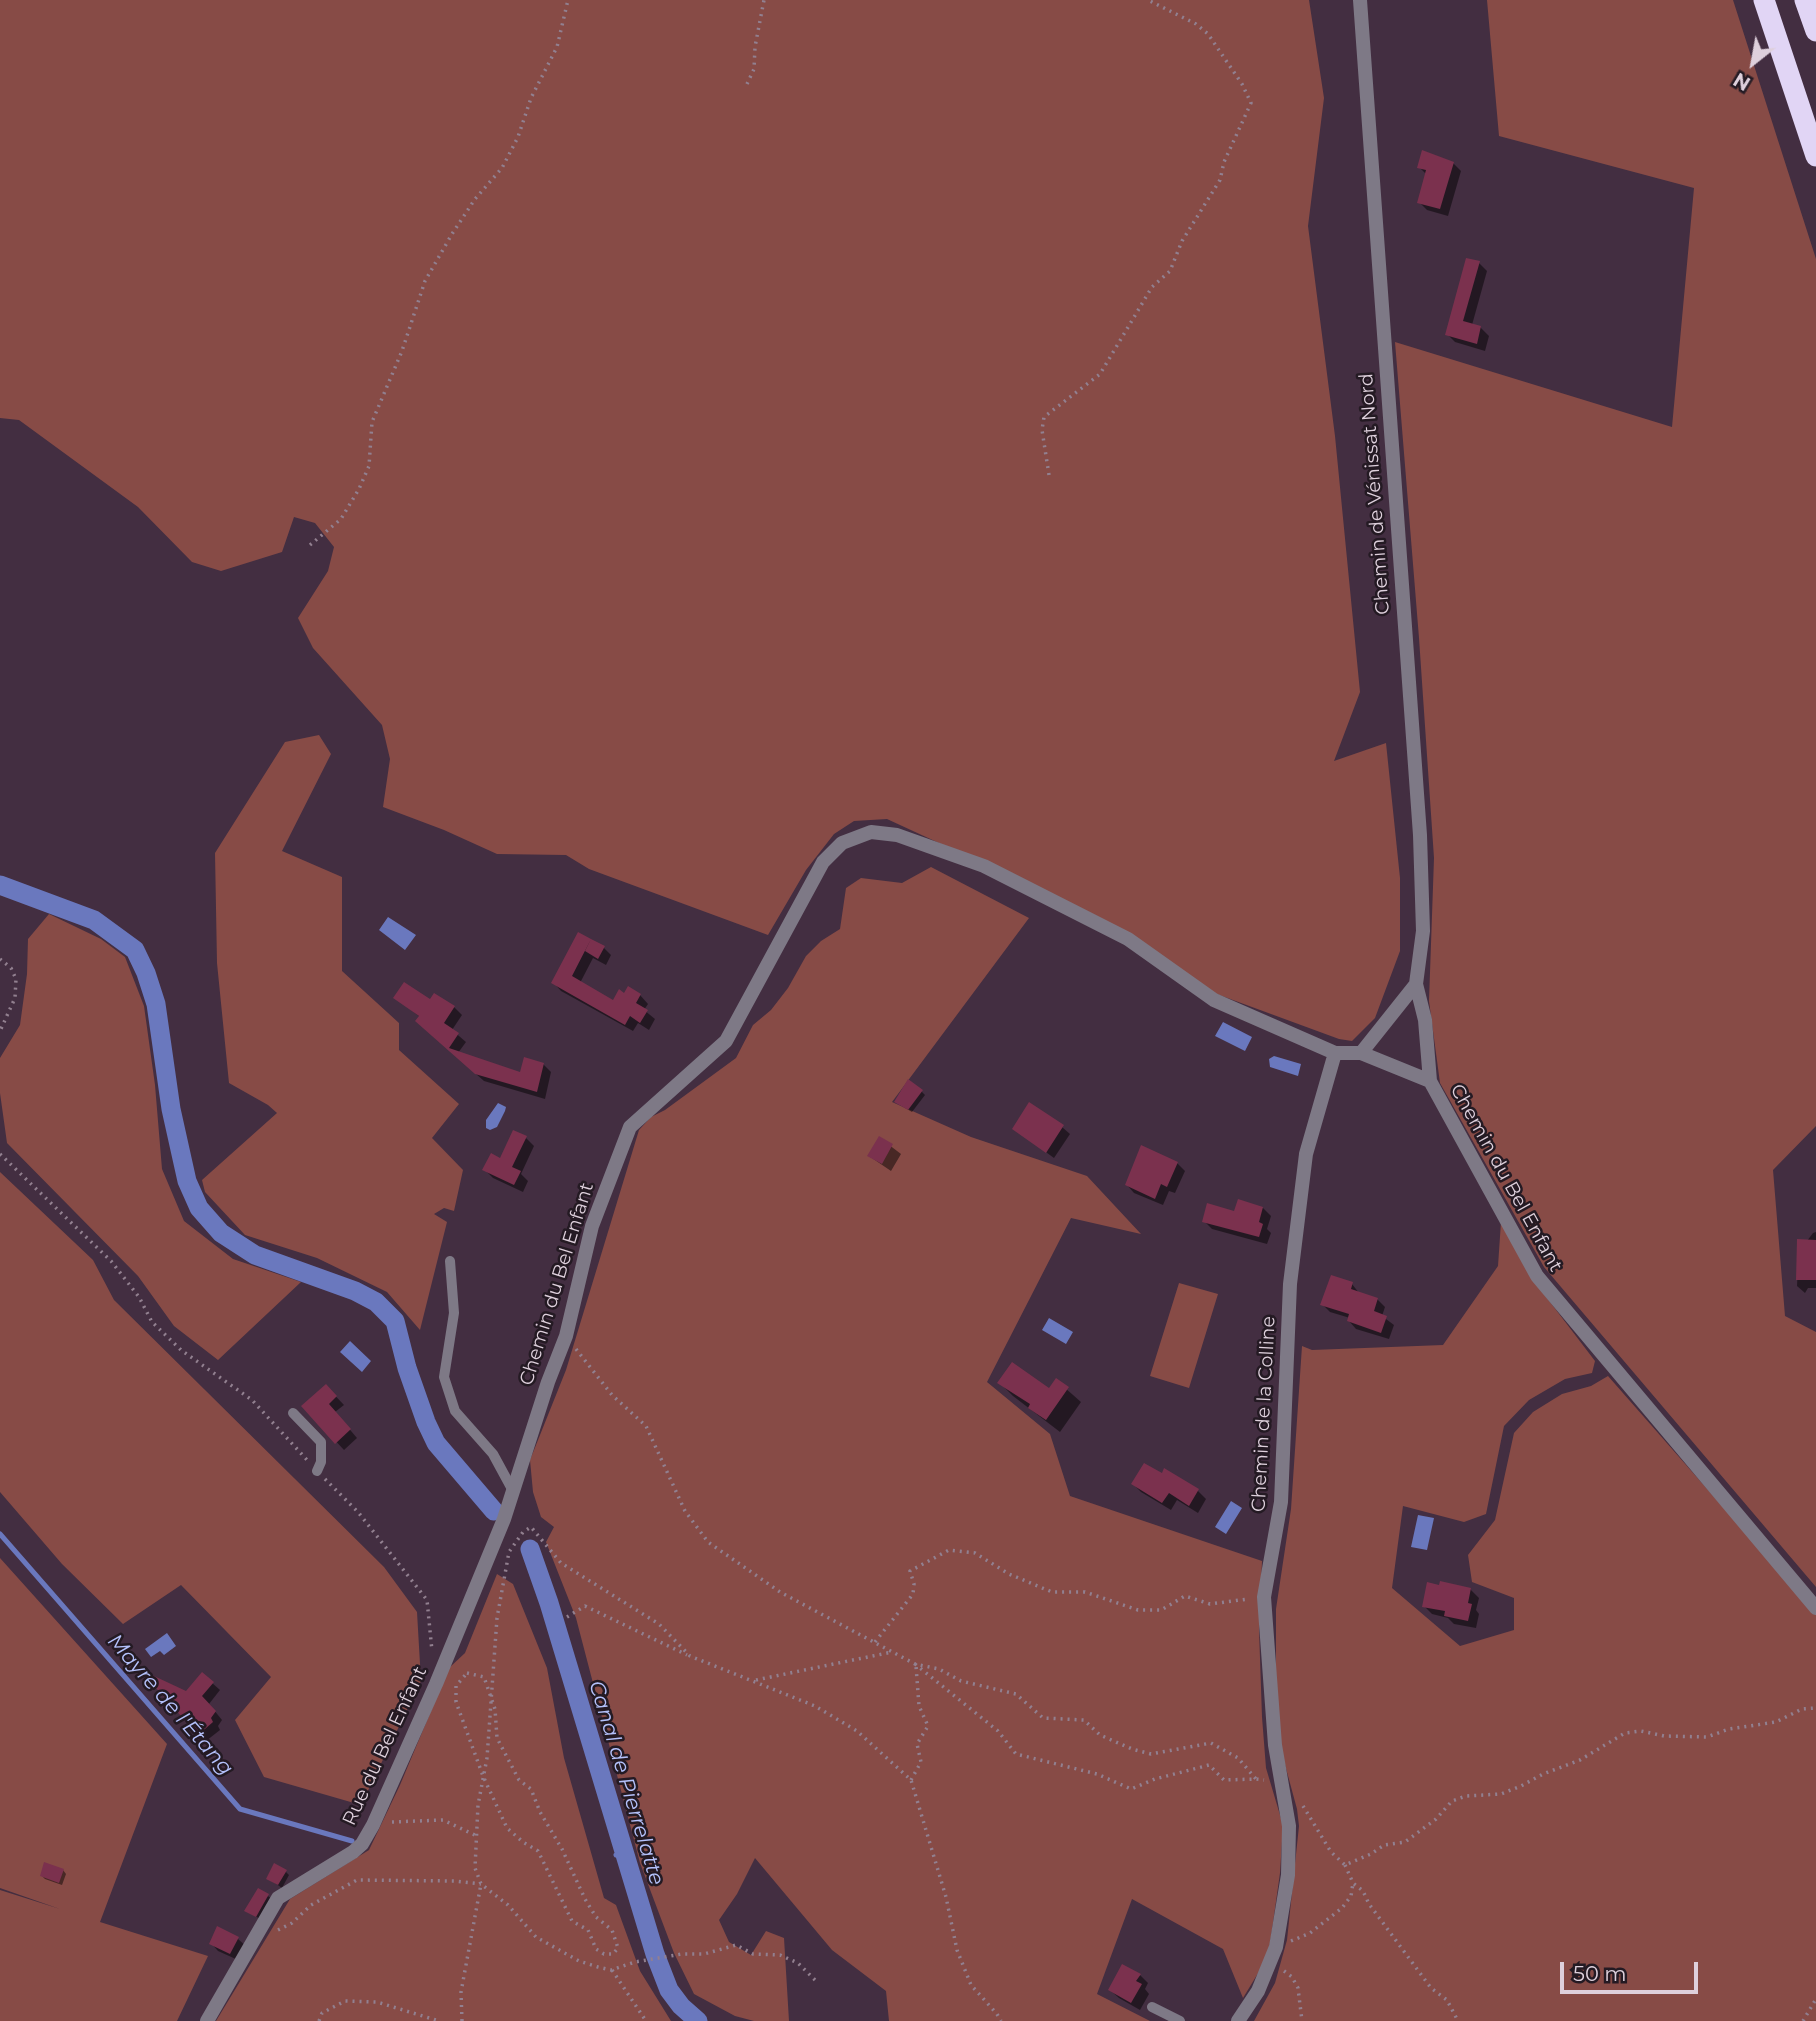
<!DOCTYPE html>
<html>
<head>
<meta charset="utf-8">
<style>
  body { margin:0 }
  #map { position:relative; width:1816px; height:2021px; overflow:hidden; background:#432e41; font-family:Montserrat,sans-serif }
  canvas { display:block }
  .north { position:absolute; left:1718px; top:28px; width:70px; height:70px; -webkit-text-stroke:5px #241a23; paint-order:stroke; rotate:211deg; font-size:19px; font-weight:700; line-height:28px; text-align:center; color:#ded0dc }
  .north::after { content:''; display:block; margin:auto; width:24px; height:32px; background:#ded0dc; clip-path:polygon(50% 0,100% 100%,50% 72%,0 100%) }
  .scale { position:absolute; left:1560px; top:1962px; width:138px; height:32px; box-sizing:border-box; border:4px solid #ded0dc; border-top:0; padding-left:9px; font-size:21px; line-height:24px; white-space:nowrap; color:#ded0dc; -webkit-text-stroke:5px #241a23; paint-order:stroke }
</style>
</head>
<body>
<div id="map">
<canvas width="1816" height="2021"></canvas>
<div class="north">N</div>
<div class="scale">50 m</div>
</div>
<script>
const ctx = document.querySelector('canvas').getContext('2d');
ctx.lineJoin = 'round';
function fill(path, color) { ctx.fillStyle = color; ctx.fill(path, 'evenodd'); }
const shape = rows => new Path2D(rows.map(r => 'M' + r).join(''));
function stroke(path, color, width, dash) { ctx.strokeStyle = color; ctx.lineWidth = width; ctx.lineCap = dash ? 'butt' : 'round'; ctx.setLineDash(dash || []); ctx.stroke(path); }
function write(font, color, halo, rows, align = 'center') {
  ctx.font = font + ' Montserrat,sans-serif'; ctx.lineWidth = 5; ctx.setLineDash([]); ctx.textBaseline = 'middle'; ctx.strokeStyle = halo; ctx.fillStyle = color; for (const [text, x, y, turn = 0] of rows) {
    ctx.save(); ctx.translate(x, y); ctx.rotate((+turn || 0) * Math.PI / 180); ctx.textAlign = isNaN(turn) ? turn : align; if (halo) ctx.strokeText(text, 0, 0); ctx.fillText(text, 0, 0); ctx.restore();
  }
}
fill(shape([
  [0,0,1309,0,1324,98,1308,226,1335,436,1360,692,1334,761,1386,743,1400,878,1400,951,1375,1018,1352,1041,1339,1039,1203,989,1043,891,887,819,854,821,834,834,806,870,768,935,589,869,566,855,497,854,444,830,383,807,390,759,382,725,313,648,298,618,328,571,334,547,315,523,294,517,282,552,221,571,192,562,138,507,19,420,0,418],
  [1487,0,1733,0,1816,259,1816,1126,1773,1170,1785,1316,1816,1332,1816,1587,1544,1267,1440,1083,1429,1001,1434,858,1419,638,1395,342,1672,427,1694,188,1499,136],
  [319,735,331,754,282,851,342,877,342,971,399,1023,399,1050,459,1104,432,1138,463,1170,454,1211,444,1208,434,1214,447,1222,420,1330,387,1292,317,1258,245,1235,205,1192,202,1180,277,1113,268,1105,229,1083,217,963,215,853,285,742],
  [931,867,1029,918,892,1102,971,1137,1087,1176,1141,1234,1071,1218,987,1382,1050,1434,1070,1496,1262,1561,1259,1629,1262,1717,1266,1768,1283,1825,1280,1873,1270,1944,1263,1965,1243,1998,1223,1949,1132,1899,1097,1994,1150,2021,889,2021,886,1991,832,1950,755,1858,737,1894,719,1920,729,1942,751,1955,766,1931,784,1938,789,2021,754,2021,735,2016,694,1994,674,1953,640,1863,576,1618,546,1542,554,1527,541,1517,533,1492,530,1460,566,1370,639,1130,651,1117,665,1110,736,1058,753,1025,771,1010,788,988,806,956,821,941,840,929,846,888,861,878,902,883],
  [49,914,101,939,125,957,144,1006,155,1085,162,1169,184,1221,233,1259,301,1282,218,1360,174,1326,138,1276,7,1143,0,1093,0,1058,20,1025,27,974,28,939],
  [0,1172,93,1260,114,1300,384,1567,417,1612,421,1681,361,1805,264,1777,235,1720,271,1677,181,1585,123,1624,62,1564,0,1492],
  [1501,1222,1534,1281,1595,1361,1592,1373,1565,1379,1529,1400,1504,1426,1486,1514,1464,1522,1403,1506,1392,1588,1460,1646,1514,1630,1514,1598,1472,1582,1468,1555,1495,1520,1514,1433,1533,1412,1562,1394,1591,1386,1608,1376,1816,1613,1816,2021,1254,2021,1275,1983,1287,1940,1299,1826,1297,1809,1281,1750,1276,1673,1276,1609,1291,1509,1302,1346,1312,1350,1443,1345,1498,1266],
  [1179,1283,1218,1294,1189,1388,1150,1376],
  [0,1558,167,1744,100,1922,208,1956,177,2021,0,2021,0,1890,60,1909,0,1888],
  [497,1574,513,1584,547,1668,564,1758,604,1898,616,1905,640,1971,671,2021,216,2021,290,1899,369,1850,400,1785,449,1668,465,1653]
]), '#874b46');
fill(shape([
  [388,917,416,935,405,950,379,930],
  [1223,1022,1252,1037,1245,1051,1215,1036],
  [1274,1056,1301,1064,1298,1076,1270,1067,1269,1059],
  [498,1103,506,1107,505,1111,497,1127,490,1130,486,1128,486,1120],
  [1049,1318,1073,1332,1066,1344,1042,1330],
  [350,1341,371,1361,362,1372,340,1352],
  [1231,1501,1242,1508,1226,1534,1215,1527],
  [1418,1515,1434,1518,1427,1550,1411,1547],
  [167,1633,176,1646,164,1655,160,1651,151,1657,145,1649]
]), '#6a78be');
fill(shape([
  [1453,163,1461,171,1448,216,1427,210,1419,202,1427,175,1419,167],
  [1479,263,1487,271,1472,325,1480,327,1489,336,1485,351,1455,342,1447,334],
  [590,941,604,948,611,955,606,965,593,958,580,983,613,1002,625,995,640,995,648,1004,644,1010,655,1019,649,1030,638,1023,633,1031,561,991,553,982],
  [396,998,430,1001,454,1007,462,1015,452,1030,466,1042,458,1053,521,1074,543,1064,551,1072,545,1099,484,1081,425,1029,420,1017],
  [921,1091,925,1095,912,1112,900,1105],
  [1062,1127,1070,1134,1054,1158,1014,1129],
  [526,1138,534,1146,521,1174,528,1181,523,1192,493,1178,485,1170,501,1160],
  [880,1138,901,1154,891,1171,869,1156],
  [1177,1163,1185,1171,1175,1193,1169,1191,1163,1205,1134,1193,1127,1185],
  [1263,1208,1271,1216,1267,1229,1271,1233,1267,1244,1212,1229,1204,1221],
  [1816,1232,1816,1288,1808,1288,1805,1293,1797,1286,1799,1241,1807,1241,1813,1233],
  [1352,1284,1359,1293,1377,1299,1385,1307,1382,1316,1394,1325,1389,1339,1356,1329,1349,1321,1350,1318,1330,1312,1322,1304],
  [1056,1380,1081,1402,1060,1432,1013,1396,1000,1383,1049,1390],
  [326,1386,344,1405,335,1412,357,1438,344,1450,303,1406],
  [1165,1471,1198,1491,1206,1499,1198,1513,1177,1500,1171,1510,1141,1492,1133,1484,1162,1475],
  [1470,1589,1479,1598,1476,1610,1479,1614,1476,1628,1454,1624,1448,1618,1432,1614,1424,1606],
  [202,1674,220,1690,209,1704,222,1720,218,1726,220,1730,206,1741,199,1734,186,1694],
  [63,1870,66,1874,62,1885,45,1879,42,1876],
  [286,1872,289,1875,282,1888,268,1878],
  [268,1896,272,1899,260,1919,246,1910],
  [218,1928,238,1939,246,1946,238,1960,218,1951,211,1943],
  [1140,1975,1148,1983,1145,1989,1149,1994,1140,2010,1119,1998,1110,1990]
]), '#0007');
stroke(shape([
  [0,1534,240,1809,352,1841],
  [616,1855,625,1851]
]), '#6a78be', 5);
stroke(shape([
  [0,885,94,920,135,950,146,973,156,1004,171,1109,187,1181,199,1208,221,1233,255,1255,355,1291,376,1302,395,1321,407,1368,426,1422,436,1443,494,1511],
  [530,1549,549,1603,655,1954,669,1990,681,2006,698,2021]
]), '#6a78be', 19);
fill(shape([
  [1422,150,1454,162,1440,209,1417,203,1426,170,1417,168],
  [1466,258,1480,261,1463,321,1481,326,1477,344,1445,335],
  [578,932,591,939,572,976,613,1000,619,989,624,993,628,986,641,994,636,1003,648,1010,640,1023,630,1016,625,1025,551,983],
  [591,939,605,946,598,959,585,951],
  [404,982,430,999,434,993,455,1006,444,1023,459,1033,449,1048,520,1072,524,1057,544,1063,537,1092,475,1074,415,1021,419,1016,393,998],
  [908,1079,923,1090,908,1110,894,1102],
  [1029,1102,1064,1125,1046,1153,1012,1129],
  [513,1130,527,1136,512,1167,521,1171,514,1185,482,1170,491,1153,500,1158],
  [879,1136,893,1144,882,1164,867,1156],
  [1141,1145,1178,1162,1167,1187,1161,1184,1155,1199,1125,1185],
  [1238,1199,1263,1207,1259,1222,1263,1224,1259,1237,1202,1222,1207,1203,1234,1211],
  [1797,1239,1816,1240,1816,1280,1796,1280],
  [1331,1275,1353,1282,1351,1289,1378,1298,1374,1311,1387,1316,1381,1333,1347,1321,1349,1314,1320,1305],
  [1012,1362,1049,1388,1056,1378,1069,1387,1046,1420,1028,1408,1030,1404,997,1383],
  [326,1384,337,1396,329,1404,351,1429,335,1444,301,1406],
  [1144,1463,1162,1473,1164,1468,1199,1489,1189,1506,1169,1493,1162,1503,1131,1484],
  [1440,1581,1471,1588,1468,1603,1472,1604,1468,1621,1444,1616,1445,1611,1422,1607,1427,1582,1439,1585],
  [139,1669,186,1691,202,1672,214,1682,202,1696,216,1711,211,1718,213,1722,198,1735],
  [44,1862,64,1869,59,1883,40,1876],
  [274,1863,287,1870,278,1885,266,1879],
  [258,1888,269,1894,256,1917,244,1911],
  [217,1926,239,1937,230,1954,209,1944],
  [1122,1964,1141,1974,1136,1981,1142,1984,1131,2003,1108,1990]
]), '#7b314e');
stroke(shape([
  [747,84,754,69,755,47,764,0],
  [1049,475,1042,430,1044,417,1100,374,1152,287,1170,271,1182,241,1220,180,1224,162,1251,103,1242,84,1208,34,1196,24,1148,0],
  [310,545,341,519,359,489,369,466,372,422,402,351,425,281,452,234,475,199,502,168,518,137,531,98,557,47,568,0],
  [0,959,11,968,16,979,15,998,0,1031],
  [0,1154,111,1261,139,1297,152,1322,181,1350,252,1400,308,1461],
  [576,1349,612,1395,646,1426,685,1511,708,1542,780,1592,915,1664,939,1669,961,1681,1016,1694,1043,1718,1084,1720,1100,1735,1132,1749,1151,1754,1211,1743,1238,1758,1256,1779],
  [325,1479,358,1512,427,1600,432,1651],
  [567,1617,585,1606,687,1655],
  [875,1642,913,1594,914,1584,910,1571,949,1550,975,1553,1009,1574,1052,1592,1085,1592,1138,1610,1161,1610,1185,1596,1210,1604,1248,1599],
  [915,1664,998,1731,1016,1754,1097,1774,1131,1789,1155,1779,1209,1765,1224,1780,1256,1779,1264,1780],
  [467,1673,484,1677,495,1709,497,1738,519,1780,531,1789,540,1812,562,1849,585,1899,596,1917,612,1930,618,1948,613,1954,604,1954,596,1949,588,1930,572,1921,538,1851,523,1842,507,1828,483,1776,456,1702,456,1686,467,1673],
  [756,1680,892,1652],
  [911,1780,921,1762,917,1744,928,1726,919,1706,916,1666],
  [1303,1806,1331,1852,1345,1865,1371,1854,1384,1845,1405,1842,1436,1819,1452,1801,1466,1796,1501,1794,1521,1786,1543,1774,1580,1760,1625,1733,1641,1731,1664,1736,1707,1737,1729,1729,1776,1722,1802,1709,1816,1708],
  [392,1822,443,1820,477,1836],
  [1345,1865,1353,1883,1363,1891,1369,1904,1431,1988,1447,2000,1458,2021],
  [278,1930,292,1923,311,1905,357,1880,455,1881,481,1884],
  [1291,1941,1310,1933,1342,1908,1351,1896,1353,1883],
  [612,1970,646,2021],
  [1284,1971,1292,1977,1298,1988,1302,2021],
  [815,1980,798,1963,780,1955,753,1954,736,1945,704,1954,682,1954,635,1962,611,1970,598,1967,579,1961,536,1937,508,1905,481,1884,475,1868,478,1805,487,1758,497,1618,509,1552,523,1532,531,1527,561,1563,659,1624,690,1656,815,1706,857,1731,911,1780,946,1897,957,1950,971,1985,997,2014,1001,2021],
  [319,2021,322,2013,345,2001,377,2002,439,2021],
  [462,2021,461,1992,481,1884],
  [1803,2021,1816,1999]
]), '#928090', 3.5, [2, 5]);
stroke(shape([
  [450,1261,454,1313,444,1377,455,1411,493,1454,512,1489],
  [293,1413,321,1442,321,1462,317,1471],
  [1152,2007,1180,2021]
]), '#7e7986', 10);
stroke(shape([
  [1360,0,1420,835,1423,931,1416,984,1425,1020,1430,1081],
  [1361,1053,1416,984],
  [207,2021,278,1898,353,1852,362,1844,373,1825,436,1684,504,1519,548,1382,566,1336,592,1226,630,1127,726,1041,823,862,842,843,871,832,897,835,984,866,1128,939,1214,1000,1335,1053,1361,1053,1430,1081,1537,1276,1816,1608],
  [1238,2021,1258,1991,1276,1947,1288,1875,1289,1826,1275,1745,1264,1597,1281,1502,1290,1284,1306,1154,1335,1053]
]), '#7e7986', 14);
stroke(shape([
  [1764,0,1816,156],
  [1805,0,1816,31]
]), '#e1d5f5', 21);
write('19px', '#ded0dc', '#241a23', [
  ["Chemin de Vénissat Nord",1375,494,-94],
  ["Chemin du Bel Enfant",1506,1178,61],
  ["Chemin du Bel Enfant",557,1284,-73],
  ["Chemin de la Colline",1264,1414,-87],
  ["Rue du Bel Enfant",385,1746,-65]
]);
write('italic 21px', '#b4c1fb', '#241a23', [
  ["Mayre de l'Étang",170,1705,49],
  ["Canal de Pierrelatte",626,1783,73]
]);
</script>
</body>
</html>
